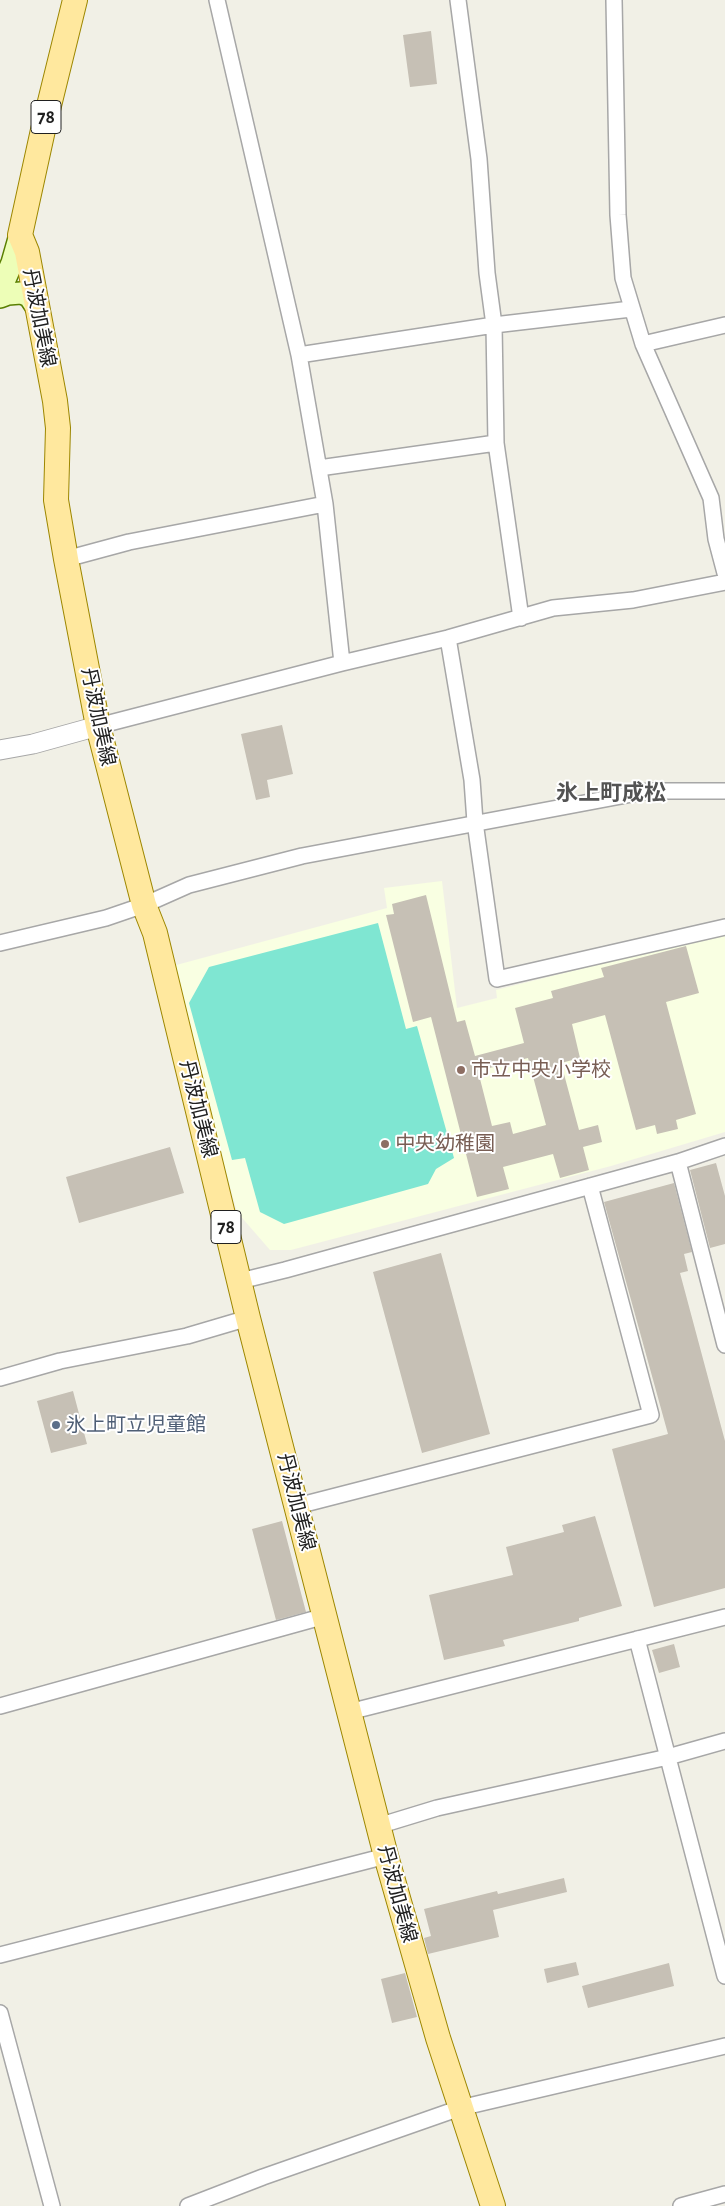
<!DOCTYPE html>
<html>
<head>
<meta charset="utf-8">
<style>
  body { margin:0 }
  canvas { display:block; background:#f1f0e6 }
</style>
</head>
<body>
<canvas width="725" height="2206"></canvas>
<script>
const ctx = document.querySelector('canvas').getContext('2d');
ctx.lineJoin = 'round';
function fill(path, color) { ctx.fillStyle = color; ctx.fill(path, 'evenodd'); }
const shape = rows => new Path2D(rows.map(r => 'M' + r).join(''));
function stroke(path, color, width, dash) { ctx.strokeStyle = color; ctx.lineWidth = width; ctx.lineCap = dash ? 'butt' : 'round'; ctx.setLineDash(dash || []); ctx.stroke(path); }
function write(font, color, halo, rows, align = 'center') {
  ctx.font = font + ' "Alegreya Sans","Noto Sans JP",sans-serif'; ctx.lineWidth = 4; ctx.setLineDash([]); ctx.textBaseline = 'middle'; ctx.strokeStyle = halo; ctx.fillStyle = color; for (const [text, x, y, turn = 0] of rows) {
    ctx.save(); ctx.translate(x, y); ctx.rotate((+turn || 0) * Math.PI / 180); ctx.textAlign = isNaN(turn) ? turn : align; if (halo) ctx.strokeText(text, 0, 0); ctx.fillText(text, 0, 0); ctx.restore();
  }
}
fill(shape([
  [442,881,457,1008,497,998,496,990,721,934,725,936,725,1132,611,1166,291,1250,270,1250,237,1212,169,967,387,908,384,888]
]), '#f9ffe2');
fill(shape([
  [378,923,406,1029,417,1026,454,1158,436,1169,428,1184,284,1224,260,1212,245,1158,232,1160,189,1003,209,967]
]), '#7fe6d2');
fill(shape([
  [431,31,437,84,410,87,403,35],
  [282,725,293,774,267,780,270,797,256,800,241,734],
  [426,895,457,1022,465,1020,475,1056,524,1043,515,1008,553,998,551,991,604,977,601,968,686,946,699,993,666,1002,696,1114,676,1120,678,1129,657,1134,655,1125,636,1130,605,1015,572,1024,580,1058,561,1063,579,1130,598,1125,602,1142,583,1147,589,1170,560,1178,553,1154,503,1167,509,1189,477,1197,431,1017,413,1022,386,915,394,914,392,904],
  [528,1058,546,1125,513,1134,510,1122,492,1126,478,1071],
  [170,1147,184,1193,79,1223,66,1177],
  [716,1163,725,1196,725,1244,710,1248,690,1170],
  [674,1183,692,1252,684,1254,688,1271,680,1273,725,1441,725,1588,654,1607,612,1449,668,1434,604,1202],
  [441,1253,490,1434,422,1453,373,1272],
  [73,1391,87,1444,51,1453,37,1401],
  [595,1516,622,1606,579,1618,579,1621,503,1640,505,1646,444,1660,429,1595,513,1575,506,1547,564,1532,562,1525],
  [282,1521,306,1612,276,1620,252,1529],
  [674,1644,680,1667,659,1673,652,1650],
  [564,1878,567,1892,493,1910,499,1937,428,1954,424,1938,431,1936,424,1909,497,1891,498,1894],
  [576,1962,579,1975,547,1983,544,1969],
  [669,1963,674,1986,588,2008,582,1986],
  [405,1973,417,2017,392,2023,381,1979]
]), '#c6c0b5');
const minor = shape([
  [217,0,299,355,325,504,342,663],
  [458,0,479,159,487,273,494,325,496,443,521,618],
  [614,0,618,215,623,278,643,344,711,498,716,539,725,573],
  [643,344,725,325],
  [299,355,494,325,631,309],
  [319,468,496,443],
  [66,559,129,542,325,504],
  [448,638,472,780,475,822,497,979,725,927],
  [98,726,342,663,448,638,553,608,633,600,725,582],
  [0,943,106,918,144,905,189,885,302,856,648,791,725,791],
  [678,1162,725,1345],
  [240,1281,285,1270,678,1162,725,1146],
  [0,1378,60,1361,187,1336,248,1318],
  [297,1506,651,1415,590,1186],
  [637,1639,725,1976],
  [0,1706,325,1616],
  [349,1712,725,1617],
  [378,1826,437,1808,668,1757,725,1741],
  [0,1955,386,1856],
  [0,2013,52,2206],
  [188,2206,263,2177,460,2108,725,2046],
  [681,2206,725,2194]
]);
const tertiary = shape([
  [0,750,33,744,98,726]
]);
const secondary = shape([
  [0,291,12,263,20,235],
  [0,297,8,294,21,293,29,296,37,308]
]);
const primary = shape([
  [75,0,43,130,20,235,27,252,55,401,58,428,56,500,66,559,98,726,144,905,155,933,248,1318,386,1856,438,2038,493,2206]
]);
stroke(minor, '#a7a7a7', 18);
stroke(tertiary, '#a7a7a7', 21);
stroke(secondary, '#597f00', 24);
stroke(primary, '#9d8700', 26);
stroke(minor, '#fff', 15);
stroke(tertiary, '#fff', 19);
stroke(secondary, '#edfeb7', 21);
stroke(primary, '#ffe89e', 24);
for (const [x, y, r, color] of [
  [461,1070,5,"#8d6e63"],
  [385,1144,5,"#8d6e63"],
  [56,1425,5,"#5c6f8a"]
]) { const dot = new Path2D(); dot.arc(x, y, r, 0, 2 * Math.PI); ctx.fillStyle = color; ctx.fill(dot); stroke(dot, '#fff', 2); }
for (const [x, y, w] of [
  [46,117,30],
  [226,1227,30]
]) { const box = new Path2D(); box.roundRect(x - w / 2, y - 16.5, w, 33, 4); ctx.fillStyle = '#fff'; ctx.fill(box); stroke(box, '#202020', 1); }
write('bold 19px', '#202020', null, [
  ["78",46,117],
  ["78",226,1227]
]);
write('20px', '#202020', '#fff', [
  ["丹波加美線",39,318,79],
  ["丹波加美線",98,717,78],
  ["丹波加美線",198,1109,76],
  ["丹波加美線",296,1502,76],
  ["丹波加美線",397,1894,75]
]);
write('20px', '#785e54', '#fff', [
  ["市立中央小学校",471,1070],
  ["中央幼稚園",395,1144]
], 'left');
write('20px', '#4e5e75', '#fff', [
  ["氷上町立児童館",66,1425]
], 'left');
write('bold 22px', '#535353', '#fff', [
  ["氷上町成松",611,793]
]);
</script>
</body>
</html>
